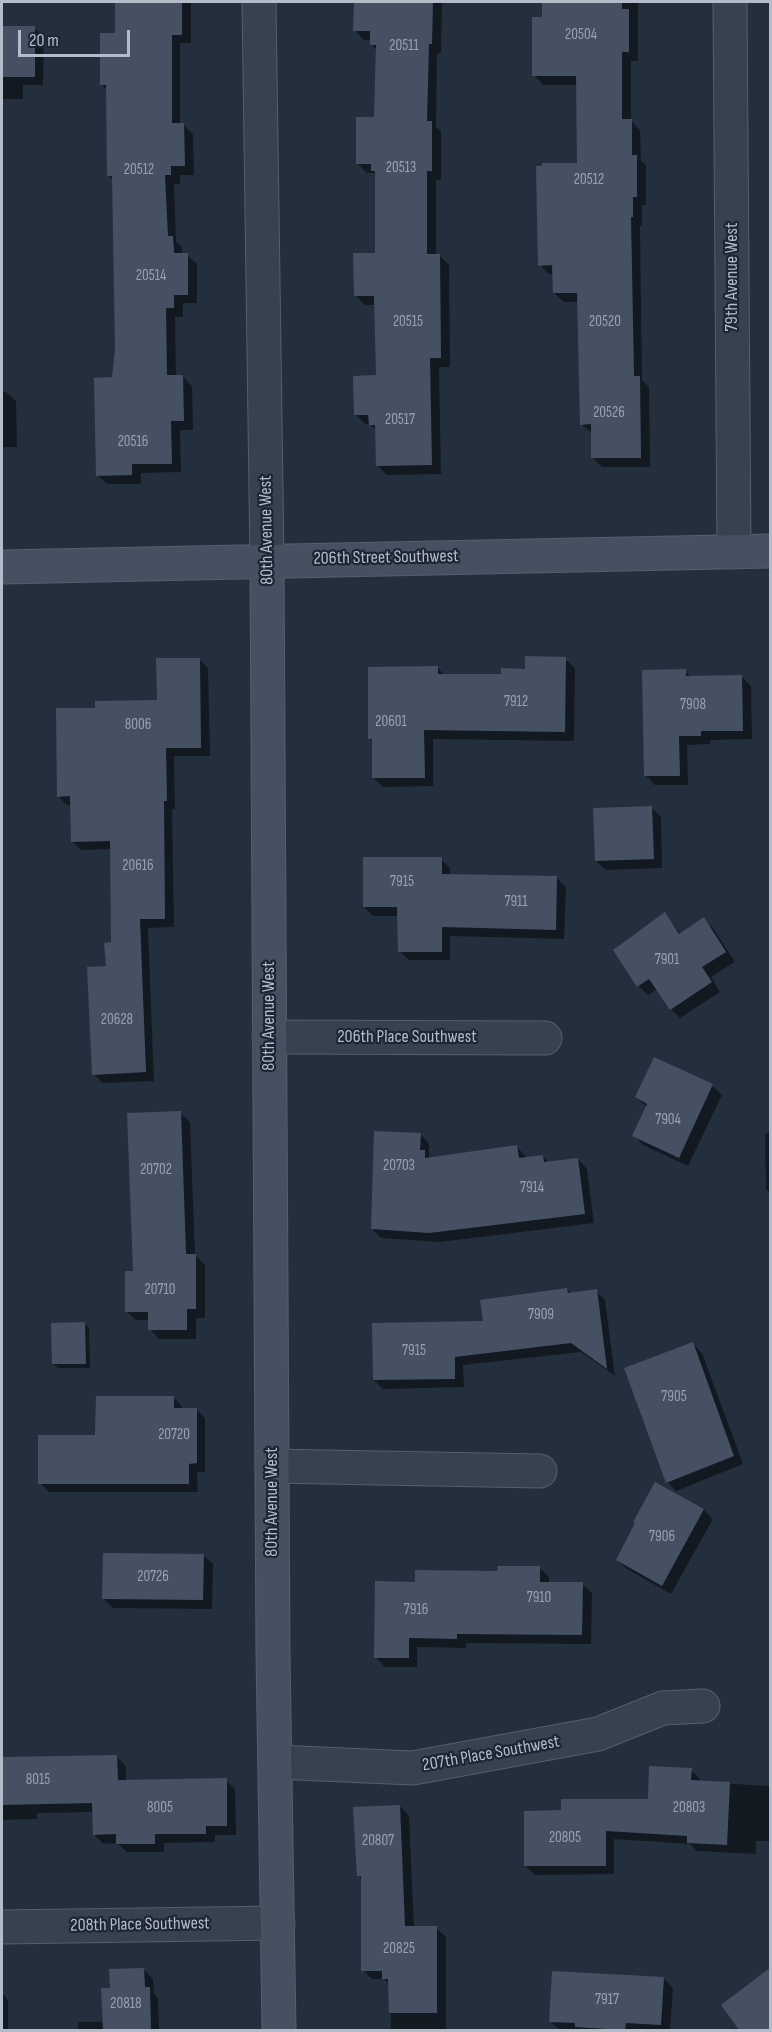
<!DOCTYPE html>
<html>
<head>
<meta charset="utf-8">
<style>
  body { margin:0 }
  #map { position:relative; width:772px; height:2032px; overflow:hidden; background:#242f3e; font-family:"Sofia Sans Condensed",sans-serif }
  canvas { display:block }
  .frame { position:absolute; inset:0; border:3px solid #b4bcc9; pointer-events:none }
  .scale { position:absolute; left:18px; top:30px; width:112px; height:27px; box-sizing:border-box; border:3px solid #b4bcc9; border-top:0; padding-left:8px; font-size:18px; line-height:21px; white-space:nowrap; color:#b4bcc9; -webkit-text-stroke:4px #1d2633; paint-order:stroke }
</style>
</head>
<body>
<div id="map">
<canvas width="772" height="2032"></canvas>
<div class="frame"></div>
<div class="scale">20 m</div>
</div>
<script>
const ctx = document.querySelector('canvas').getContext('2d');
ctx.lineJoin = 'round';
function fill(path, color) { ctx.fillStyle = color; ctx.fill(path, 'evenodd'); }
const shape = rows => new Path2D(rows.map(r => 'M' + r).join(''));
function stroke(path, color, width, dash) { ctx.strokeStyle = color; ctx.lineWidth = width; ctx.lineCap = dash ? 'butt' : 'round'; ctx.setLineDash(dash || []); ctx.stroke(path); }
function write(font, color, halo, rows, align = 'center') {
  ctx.font = font + ' "Sofia Sans Condensed",sans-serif'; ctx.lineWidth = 4.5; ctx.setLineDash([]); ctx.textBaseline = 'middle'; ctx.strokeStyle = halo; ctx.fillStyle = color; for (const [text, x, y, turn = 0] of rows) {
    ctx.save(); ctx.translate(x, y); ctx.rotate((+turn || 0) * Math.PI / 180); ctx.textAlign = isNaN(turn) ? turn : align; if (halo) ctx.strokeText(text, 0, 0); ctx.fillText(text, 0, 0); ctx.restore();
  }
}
fill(shape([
  [116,2,191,2,191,43,180,43,180,125,184,125,193,134,194,175,180,175,180,184,174,184,176,241,182,247,182,255,187,255,197,264,197,303,183,303,183,317,175,317,176,377,183,377,192,386,193,430,180,430,181,472,141,473,141,484,107,484,97,475,117,350,114,181,108,175,107,90,101,84,116,35],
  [355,2,442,2,441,53,437,53,436,127,441,131,441,180,436,180,436,255,439,255,449,265,450,367,439,367,441,474,387,475,377,465,376,430,370,424,365,424,356,415,377,376,376,305,365,305,355,295,376,254,376,175,374,173,367,173,357,163,376,119,377,50,371,44,371,40,364,40,355,30],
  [544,2,638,2,638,61,631,61,631,121,640,130,641,161,646,165,646,205,642,205,642,226,640,226,642,380,649,387,650,467,602,467,592,457,592,433,581,424,579,302,564,302,554,293,554,274,549,274,540,265,579,164,578,85,543,85,534,75,544,18],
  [2,28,34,28,44,37,43,85,23,85,23,99,2,99],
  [2,392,6,392,16,401,17,447,2,447],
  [199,659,208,668,210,756,174,756,175,809,172,809,174,927,148,928,154,1081,102,1083,94,1074,108,968,113,944,112,849,81,850,72,841,71,805,67,805,58,796,97,709,158,701],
  [565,659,575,668,574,741,433,739,433,786,383,787,374,778,373,742,369,738,438,668,445,676,502,676,527,671],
  [685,671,692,678,742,677,751,686,752,739,710,740,710,744,687,745,688,785,655,785,646,776],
  [651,807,661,817,662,868,606,870,596,861],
  [441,859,450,868,450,875,557,878,566,887,564,939,450,936,450,960,409,960,399,951,399,916,373,916,364,907],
  [665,914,681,934,704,919,713,928,735,962,711,977,720,992,680,1018,671,1009,658,989,648,995,638,986],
  [655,1059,712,1086,722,1095,688,1166,643,1145,634,1135,647,1107,636,1097],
  [180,1113,190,1122,195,1255,205,1265,205,1318,196,1318,196,1339,159,1339,150,1329,150,1320,136,1320,126,1311,135,1272],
  [770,1133,770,1193,766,1189,765,1134],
  [420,1134,429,1143,429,1156,432,1159,517,1147,527,1158,543,1156,549,1163,578,1159,587,1169,594,1223,440,1242,381,1238,372,1229],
  [567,1289,571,1294,596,1291,605,1300,615,1376,581,1352,463,1365,464,1387,383,1389,374,1380,484,1323],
  [85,1324,89,1328,90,1368,58,1368,53,1364],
  [693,1344,702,1353,743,1464,676,1491,667,1482],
  [173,1397,182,1406,182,1409,196,1409,205,1418,205,1472,197,1472,198,1492,49,1492,40,1483,97,1437],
  [655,1484,704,1510,713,1519,671,1594,627,1569,617,1560],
  [203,1555,213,1564,212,1609,113,1608,104,1599],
  [539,1568,549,1577,549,1583,582,1584,592,1593,591,1644,466,1643,466,1648,417,1647,417,1667,385,1667,375,1657,417,1583],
  [117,1757,126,1766,126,1781,226,1780,235,1789,236,1835,215,1835,215,1842,164,1843,164,1852,127,1852,117,1843,103,1844,94,1834,94,1812,37,1813,37,1819,2,1820,2,1853,2,1759],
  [691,1770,700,1779,700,1782,770,1786,770,1841,756,1841,756,1854,697,1851,690,1844,614,1839,614,1874,535,1875,526,1866,563,1812,649,1801],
  [400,1806,409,1816,414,1927,436,1928,446,1937,446,2030,391,2030,390,1985,384,1979,372,1979,363,1970,362,1880,359,1876],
  [144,1970,153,1979,154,1993,158,1998,159,2030,78,2030,78,2022,104,2022,111,1989],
  [663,1978,673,1988,670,2030,560,2030,551,2022],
  [2,1993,8,2000,8,2030,2,2030]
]), '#0007');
fill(shape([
  [115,2,182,2,182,35,172,35,172,123,184,123,185,166,171,166,171,175,165,175,168,236,173,236,174,253,188,253,188,295,174,295,174,308,166,308,167,375,183,375,184,421,171,421,172,464,132,464,132,475,96,476,94,378,112,377,115,350,112,176,107,176,106,85,100,85,100,33,115,33],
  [354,2,433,2,432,44,429,44,427,121,432,121,432,171,427,171,427,254,440,254,441,358,430,358,432,465,376,466,375,425,369,425,368,415,354,415,353,376,376,375,374,296,354,296,353,253,375,253,375,171,371,171,371,164,356,164,356,117,374,117,376,45,370,45,370,31,353,31],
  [542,2,622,2,622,9,629,9,629,52,622,52,622,119,632,119,632,155,637,155,637,197,633,197,633,217,631,217,634,376,640,376,641,458,591,458,591,424,580,425,577,293,553,293,552,265,538,266,536,166,542,166,542,163,577,163,576,76,532,76,532,17,542,17],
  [2,26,35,26,35,77,2,77],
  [525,656,566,657,565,732,424,730,425,778,372,778,372,739,368,739,368,667,438,666,438,674,501,674,501,668,525,669],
  [156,658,200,658,201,748,166,748,167,801,164,801,165,919,140,919,146,1072,92,1075,87,967,106,966,104,943,111,942,110,841,71,842,70,796,57,797,56,708,95,708,95,701,157,700],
  [686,669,686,676,742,675,743,731,701,731,701,736,679,736,680,776,644,776,642,670],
  [652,806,654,859,595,861,593,808],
  [363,857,442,857,442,874,557,876,556,930,442,927,442,952,398,952,397,907,363,907],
  [665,912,679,934,704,917,726,952,702,967,712,982,670,1010,649,979,637,987,613,950],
  [654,1057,713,1084,679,1158,632,1136,647,1104,635,1097],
  [181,1111,186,1254,196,1254,196,1309,187,1309,187,1330,148,1330,148,1312,125,1312,125,1271,133,1271,127,1113],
  [374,1131,421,1133,420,1150,425,1150,425,1158,517,1145,519,1158,543,1155,544,1162,578,1158,585,1214,429,1233,371,1229],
  [567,1288,568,1293,597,1289,607,1369,571,1343,455,1357,455,1379,373,1380,372,1323,483,1321,480,1300],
  [85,1322,86,1364,52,1364,51,1323],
  [693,1342,734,1456,666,1483,624,1368],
  [96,1396,174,1396,174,1408,197,1408,197,1463,189,1464,189,1484,38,1484,38,1435,95,1435],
  [655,1482,704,1509,662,1586,616,1560,635,1523,633,1522],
  [103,1553,204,1554,203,1600,102,1599],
  [498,1566,540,1566,540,1582,583,1582,582,1635,457,1634,457,1639,409,1638,409,1658,374,1658,375,1581,415,1582,415,1570,497,1571],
  [117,1755,118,1780,227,1778,227,1826,206,1826,206,1834,155,1834,155,1844,116,1844,116,1834,93,1835,92,1803,2,1805,2,1757],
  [649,1766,692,1768,691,1780,730,1782,727,1845,687,1843,687,1836,606,1831,606,1866,524,1866,524,1811,561,1810,561,1799,648,1799],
  [400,1805,405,1926,437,1926,437,2013,389,2013,388,1979,382,1979,382,1971,361,1971,361,1876,357,1876,353,1807],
  [771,1967,771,2031,740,2031,721,2005],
  [144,1968,145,1987,150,1987,151,2031,103,2031,101,1988,110,1988,109,1969],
  [552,1971,664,1977,661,2025,626,2023,625,2030,575,2027,575,2023,549,2022]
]), '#455162');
const street = shape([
  [259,2,267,560],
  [730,2,734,552],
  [269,1037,545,1038],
  [272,1466,540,1471],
  [275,1762,413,1768,598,1734,663,1708,703,1706],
  [2,1927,278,1923]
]);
const secondary = shape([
  [267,560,273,1653,279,2030],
  [2,567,770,551]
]);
stroke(street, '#565f6c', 35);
stroke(secondary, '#565f6c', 35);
stroke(street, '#38414e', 33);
stroke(secondary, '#465061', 33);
write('15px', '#98a1af', null, [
  ["20504",581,35],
  ["20511",404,46],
  ["20513",401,168],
  ["20512",139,170],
  ["20512",589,180],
  ["20514",151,276],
  ["20515",408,322],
  ["20520",605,322],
  ["20526",609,413],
  ["20517",400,420],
  ["20516",133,442],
  ["7912",516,702],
  ["7908",693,705],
  ["20601",391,722],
  ["8006",138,725],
  ["20616",138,866],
  ["7915",402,882],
  ["7911",516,902],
  ["7901",667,960],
  ["20628",117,1020],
  ["7904",668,1120],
  ["20703",399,1166],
  ["20702",156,1170],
  ["7914",532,1188],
  ["20710",160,1290],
  ["7909",541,1315],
  ["7915",414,1351],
  ["7905",674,1397],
  ["20720",174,1435],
  ["7906",662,1537],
  ["20726",153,1577],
  ["7910",539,1598],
  ["7916",416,1610],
  ["8015",38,1780],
  ["8005",160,1808],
  ["20803",689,1808],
  ["20805",565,1838],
  ["20807",378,1841],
  ["20825",399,1949],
  ["7917",607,2000],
  ["20818",126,2004]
]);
write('18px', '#b4bcc9', '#1d2633', [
  ["79th Avenue West",732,277,-90],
  ["80th Avenue West",267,530,-91],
  ["206th Street Southwest",386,558,-1],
  ["80th Avenue West",269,1016,-90],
  ["206th Place Southwest",407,1037],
  ["80th Avenue West",272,1502,-90],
  ["207th Place Southwest",491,1754,-10],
  ["208th Place Southwest",140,1925,-1]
]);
</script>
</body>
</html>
